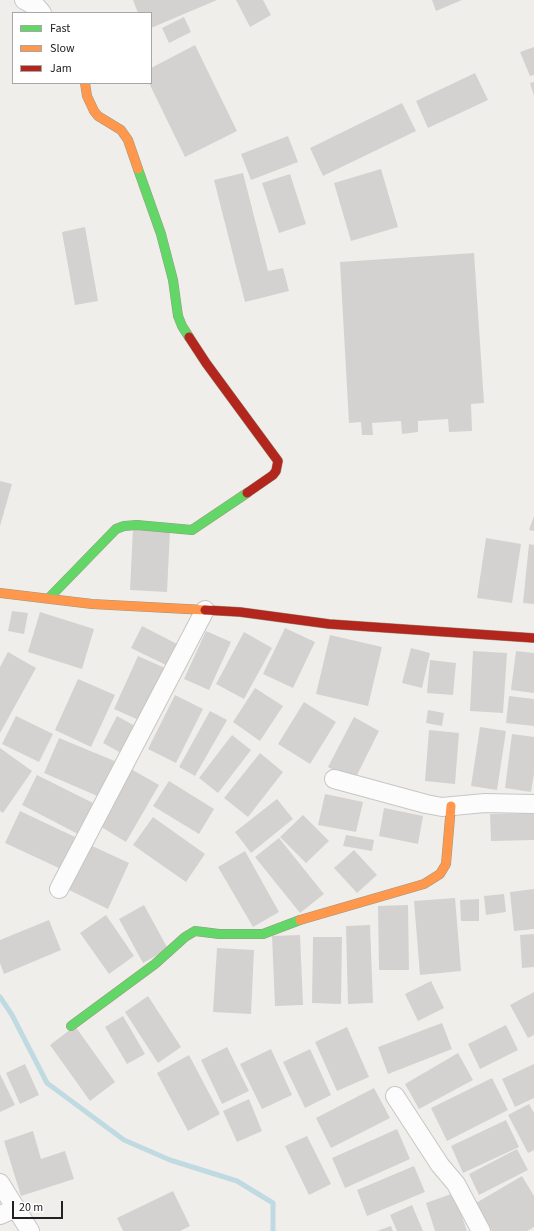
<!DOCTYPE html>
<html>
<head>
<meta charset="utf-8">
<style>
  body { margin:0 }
  #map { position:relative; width:534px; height:1231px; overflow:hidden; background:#f0eeeb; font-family:"Source Sans 3",sans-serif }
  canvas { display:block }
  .legend { position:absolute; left:12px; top:12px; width:140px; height:72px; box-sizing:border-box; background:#fff; border:1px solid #a7a7a7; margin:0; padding:5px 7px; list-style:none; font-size:12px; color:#222 }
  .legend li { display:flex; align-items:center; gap:8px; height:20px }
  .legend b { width:20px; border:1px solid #a7a7a7 }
  .scale { position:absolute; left:12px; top:1201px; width:51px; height:18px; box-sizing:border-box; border:2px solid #222; border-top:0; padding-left:5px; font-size:12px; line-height:14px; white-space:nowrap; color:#222; -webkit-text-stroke:3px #fff; paint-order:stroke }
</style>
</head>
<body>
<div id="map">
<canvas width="534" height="1231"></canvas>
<ul class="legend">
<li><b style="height:5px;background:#63d668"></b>Fast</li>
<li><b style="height:5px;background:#ff974d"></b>Slow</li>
<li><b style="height:5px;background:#b3261e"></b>Jam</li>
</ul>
<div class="scale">20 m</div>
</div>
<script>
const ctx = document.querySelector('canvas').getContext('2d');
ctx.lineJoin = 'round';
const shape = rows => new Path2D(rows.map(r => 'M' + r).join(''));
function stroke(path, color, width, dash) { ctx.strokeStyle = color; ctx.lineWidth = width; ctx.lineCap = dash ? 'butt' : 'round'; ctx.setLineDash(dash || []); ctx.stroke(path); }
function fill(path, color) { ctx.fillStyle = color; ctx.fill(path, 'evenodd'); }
stroke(shape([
  [0,997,12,1015,47,1083,124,1140,170,1160,237,1181,273,1203,273,1231]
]), '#c0dae2', 5);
fill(shape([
  [133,0,217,0,151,28,151,13,138,13],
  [236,0,263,0,271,15,250,27],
  [432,0,462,0,436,11],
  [184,17,191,32,169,43,162,28],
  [195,45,237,131,185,157,149,83,151,83,151,68],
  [534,47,534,75,530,76,520,52],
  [475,73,488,100,428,128,416,101],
  [534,82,534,96,530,83],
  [402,103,416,131,323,176,310,148],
  [288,136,298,162,251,180,241,154],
  [381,169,398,227,351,241,334,183],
  [243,173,268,271,283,268,289,291,245,302,214,180],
  [290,174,306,224,279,233,262,183],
  [85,227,98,301,75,305,62,232],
  [474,253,484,403,471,404,472,431,449,432,448,419,418,421,418,432,402,434,401,421,372,423,373,435,362,435,361,422,349,423,340,262],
  [0,481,12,484,0,526],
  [534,516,534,531,529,530],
  [133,529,170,531,167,592,130,590],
  [486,538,521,544,512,603,477,598],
  [529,544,534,545,534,604,523,603],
  [12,611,28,613,24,634,8,631],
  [40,612,94,629,82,669,28,652],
  [142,626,179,645,168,666,131,648],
  [285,628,315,642,293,688,263,674],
  [206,631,231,642,209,690,184,679],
  [244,632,272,648,244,699,216,684],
  [330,635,382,647,368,706,316,694],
  [411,648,430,653,422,688,402,683],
  [473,651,507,653,503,713,470,711],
  [516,651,534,653,534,693,511,690],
  [8,652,36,668,0,733,0,667],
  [138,656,165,668,141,721,114,709],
  [430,660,456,663,453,695,427,693],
  [78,679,115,695,91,747,55,730],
  [255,688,283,706,260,741,233,722],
  [175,695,203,709,176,763,148,749],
  [509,696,534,699,534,726,506,723],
  [304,702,336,722,310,764,278,744],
  [428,710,444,713,442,726,426,723],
  [210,711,227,720,195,776,179,767],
  [16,716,53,734,39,762,2,744],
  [117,716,135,726,121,753,103,743],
  [354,717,379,731,354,781,328,767],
  [480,727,506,731,497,790,471,786],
  [429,730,459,733,455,784,425,781],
  [512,734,534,737,534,774,531,792,505,788],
  [232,735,251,750,218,793,199,778],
  [59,738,117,762,102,798,44,773],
  [0,748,32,771,3,813,0,811],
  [260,753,283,772,248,817,224,798],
  [131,769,159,785,126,842,98,825],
  [37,775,93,803,78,834,22,805],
  [169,781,214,809,199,834,153,806],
  [325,794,363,802,356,832,318,825],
  [277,799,293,819,251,853,235,832],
  [384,808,423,816,418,844,379,836],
  [20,811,75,837,61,869,5,843],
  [534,813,534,840,491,841,490,814],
  [303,815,329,841,306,863,280,837],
  [153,817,205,854,186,882,133,845],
  [346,835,374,840,372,851,343,846],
  [279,838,324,894,300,913,255,857],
  [88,844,129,863,108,909,67,889],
  [354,850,377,875,357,893,334,868],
  [245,851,279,912,253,927,218,867],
  [534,889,534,929,514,931,510,892],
  [504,894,506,912,486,915,484,896],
  [455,898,461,971,420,975,414,901],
  [479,899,479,921,461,921,460,900],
  [144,905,168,949,143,963,119,919],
  [408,905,409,970,379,970,378,906],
  [106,915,134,956,109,974,80,933],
  [49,920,61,950,4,974,0,963,0,940],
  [370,925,373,1003,348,1004,346,926],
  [534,934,534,967,522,968,520,935],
  [300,935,303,1005,275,1006,272,936],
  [313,937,342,937,341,1004,312,1003],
  [217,948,254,950,251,1014,213,1012],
  [431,981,444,1008,418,1021,405,994],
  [534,992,534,1035,528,1038,510,1005],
  [148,996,181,1047,158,1063,125,1012],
  [123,1016,145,1054,127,1064,105,1027],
  [442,1023,452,1049,388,1074,378,1047],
  [506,1025,518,1050,480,1069,468,1044],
  [75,1026,115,1082,90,1101,50,1045],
  [347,1027,369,1077,337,1091,315,1042],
  [227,1047,249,1091,222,1104,201,1060],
  [271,1049,292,1095,262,1109,240,1064],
  [310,1049,331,1095,305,1108,283,1062],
  [458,1053,473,1080,419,1109,405,1084],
  [189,1055,220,1114,188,1131,157,1073],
  [25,1064,39,1095,20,1104,6,1073],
  [534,1064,534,1098,515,1107,502,1079],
  [0,1074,15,1105,0,1112],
  [492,1078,508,1110,447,1141,431,1108],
  [374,1088,390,1118,331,1148,316,1118],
  [249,1099,262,1131,237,1142,223,1111],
  [529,1104,534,1113,534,1150,528,1153,508,1115],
  [506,1120,519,1147,463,1173,451,1146],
  [397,1129,410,1159,345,1188,332,1158],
  [33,1131,41,1159,65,1151,74,1179,21,1196,4,1141],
  [307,1136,331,1184,309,1195,285,1146],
  [517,1149,528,1170,479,1195,469,1174],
  [414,1166,425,1192,367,1216,357,1190],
  [522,1176,534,1196,534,1227,527,1231,492,1231,476,1203],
  [173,1191,190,1226,180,1231,123,1231,117,1218],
  [454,1193,467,1231,435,1231,426,1203],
  [412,1205,423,1231,397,1231,390,1215],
  [391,1226,393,1231,377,1231]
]), '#d4d2d0');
const street = shape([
  [24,0,37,7,42,13],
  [334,779,426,804,442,807,485,803,534,804],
  [59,889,205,610],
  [395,1096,440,1165,456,1184,481,1231],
  [0,1183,30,1231],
  [0,1215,16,1208]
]);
const fast = shape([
  [138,169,161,234,173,280,178,316,182,326,189,337],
  [49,598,116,529,124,526,137,525,192,530,247,493],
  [71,1026,155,964,185,937,195,931,219,934,263,934,300,920]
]);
const slow = shape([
  [85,83,87,96,94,111,98,116,121,130,128,140,138,169],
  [0,593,92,604,205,610],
  [300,920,424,884,440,874,446,864,451,806]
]);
const jam = shape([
  [189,337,206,363,278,461,276,471,273,475,247,493],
  [205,610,240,612,329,624,534,638]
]);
stroke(street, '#c7c6c5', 20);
stroke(fast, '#989982', 10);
stroke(slow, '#989982', 10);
stroke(jam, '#989982', 10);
stroke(street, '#fdfcfc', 18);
stroke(fast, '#63d668', 9);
stroke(slow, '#ff974d', 9);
stroke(jam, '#b3261e', 9);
</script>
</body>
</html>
